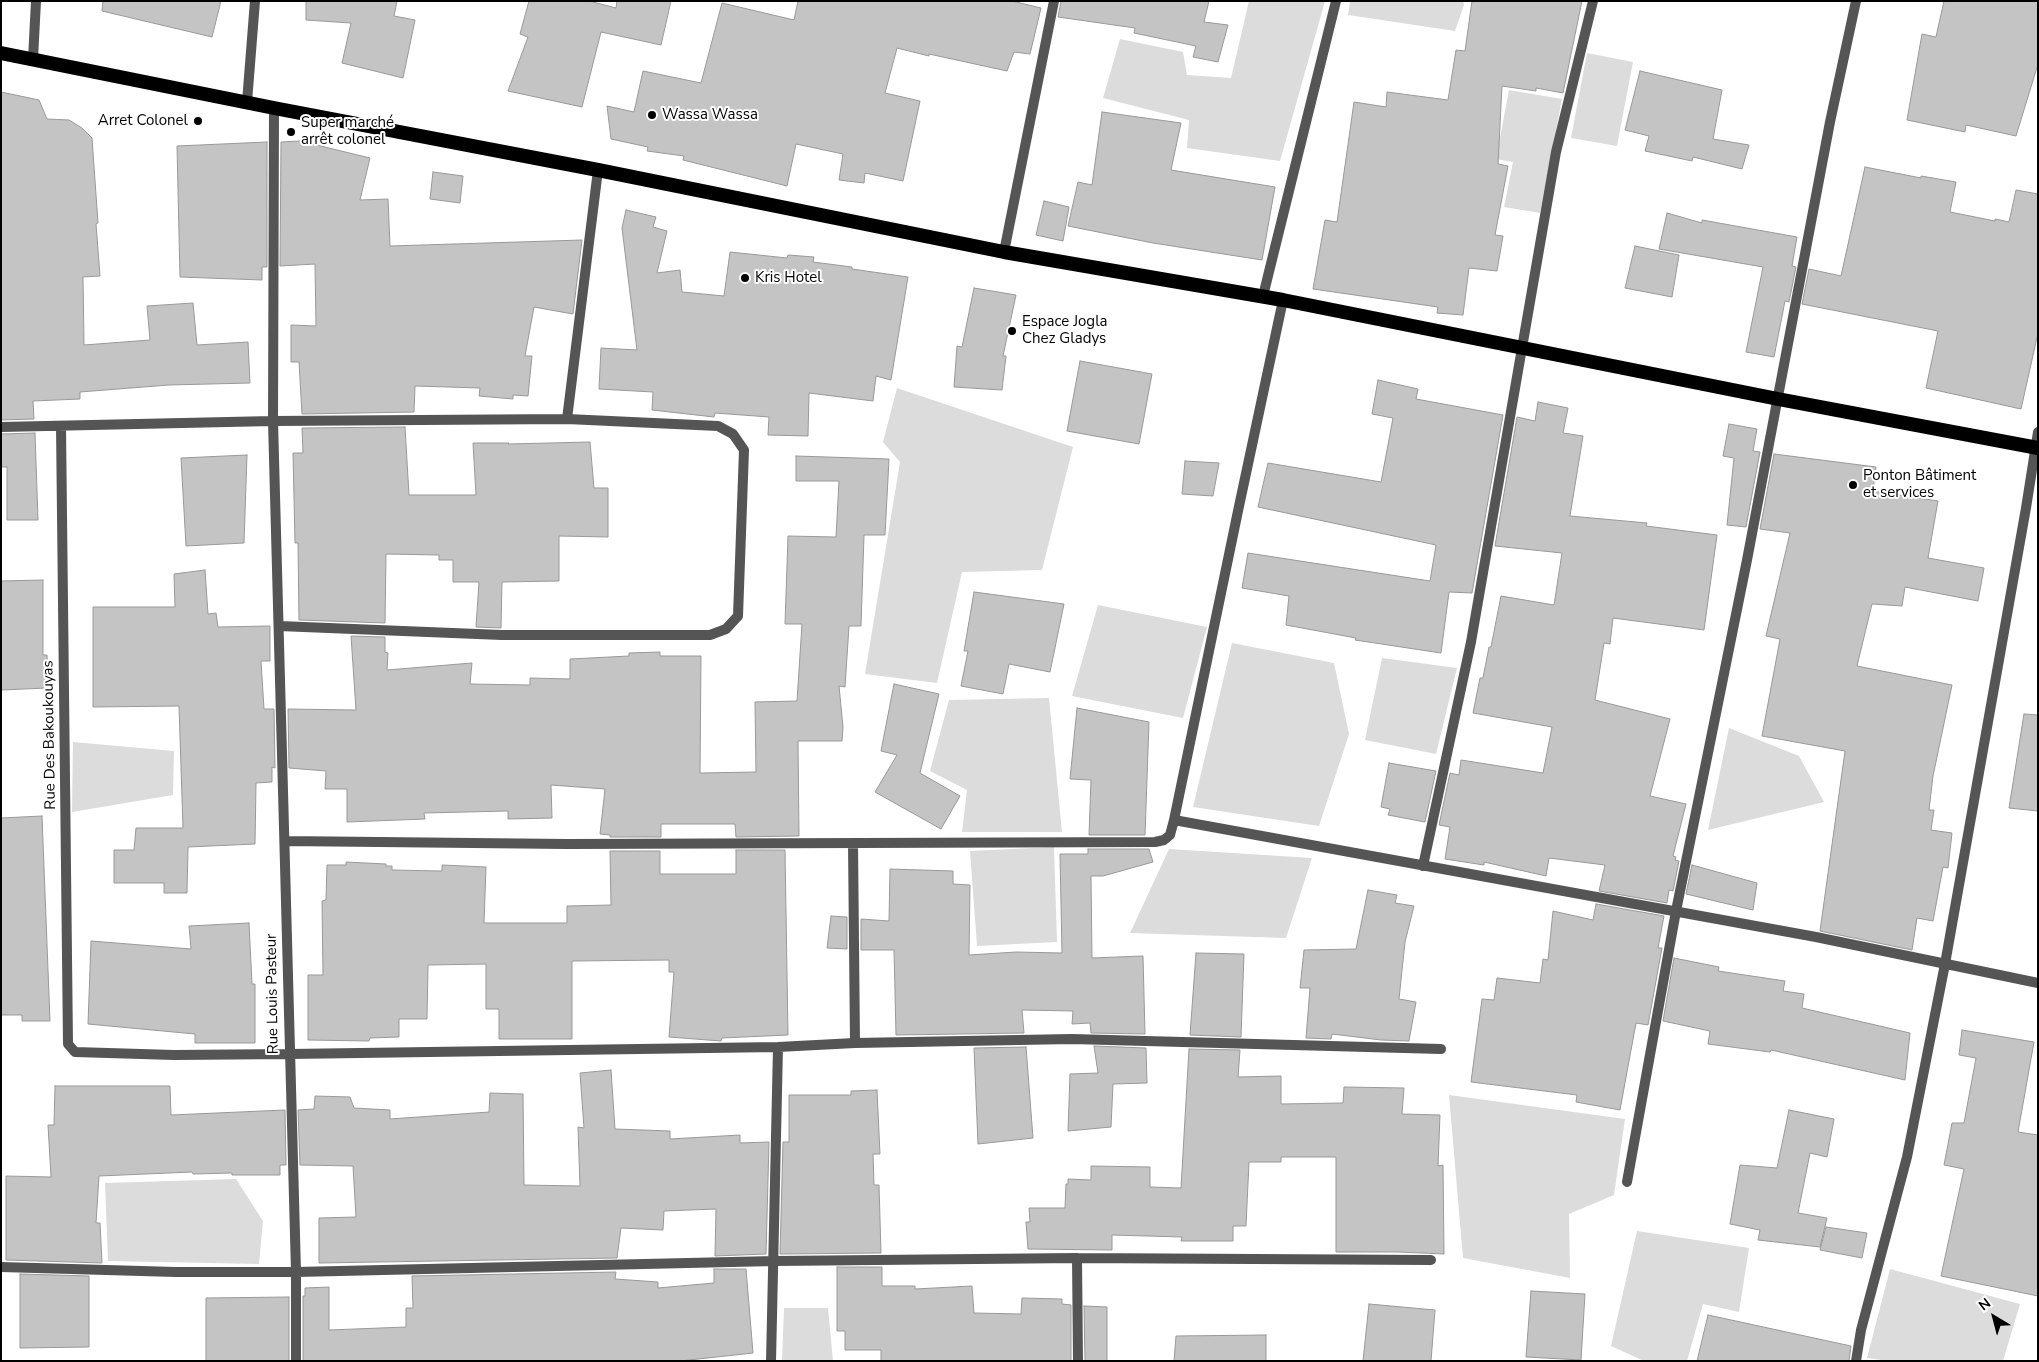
<!DOCTYPE html>
<html>
<head>
<meta charset="utf-8">
<style>
  body { margin:0 }
  #map { position:relative; width:2039px; height:1362px; overflow:hidden; background:#fff; font-family:"Nunito Sans",sans-serif }
  canvas { display:block }
  .frame { position:absolute; inset:0; border:2px solid #000; pointer-events:none }
  .north { position:absolute; left:1969px; top:1292px; width:50px; height:50px; -webkit-text-stroke:4px #fff; paint-order:stroke; rotate:323deg; font-size:14px; font-weight:700; line-height:20px; text-align:center; color:#000 }
  .north::after { content:''; display:block; margin:auto; width:18px; height:22px; background:#000; clip-path:polygon(50% 0,100% 100%,50% 72%,0 100%) }
</style>
</head>
<body>
<div id="map">
<canvas width="2039" height="1362"></canvas>
<div class="frame"></div>
<div class="north">N</div>
</div>
<script>
const ctx = document.querySelector('canvas').getContext('2d');
ctx.lineJoin = 'round';
function fill(path, color) { ctx.fillStyle = color; ctx.fill(path, 'evenodd'); }
const shape = rows => new Path2D(rows.map(r => 'M' + r).join(''));
function stroke(path, color, width, dash) { ctx.strokeStyle = color; ctx.lineWidth = width; ctx.lineCap = dash ? 'butt' : 'round'; ctx.setLineDash(dash || []); ctx.stroke(path); }
function write(font, color, halo, rows, align = 'center') {
  ctx.font = font + ' "Nunito Sans",sans-serif'; ctx.lineWidth = 4; ctx.setLineDash([]); ctx.textBaseline = 'middle'; ctx.strokeStyle = halo; ctx.fillStyle = color; for (const [text, x, y, turn = 0] of rows) {
    ctx.save(); ctx.translate(x, y); ctx.rotate((+turn || 0) * Math.PI / 180); ctx.textAlign = isNaN(turn) ? turn : align; if (halo) ctx.strokeText(text, 0, 0); ctx.fillText(text, 0, 0); ctx.restore();
  }
}
fill(shape([
  [1249,1,1325,1,1280,161,1187,148,1189,120,1103,98,1120,39,1183,52,1187,75,1231,78],
  [1350,1,1463,1,1464,5,1455,31,1348,15],
  [1587,53,1633,62,1617,146,1571,138],
  [1509,90,1562,99,1540,213,1504,207,1513,162,1496,159],
  [897,388,1073,447,1042,570,962,572,937,683,865,674,900,462,883,442],
  [1098,605,1207,627,1183,718,1072,696],
  [1232,643,1334,663,1349,734,1319,826,1193,807],
  [1382,658,1457,668,1436,754,1365,740],
  [1049,698,1062,832,962,832,967,790,930,771,949,700],
  [1729,728,1799,756,1824,802,1708,830],
  [73,742,174,751,173,795,72,812],
  [1054,847,1057,942,977,946,970,851],
  [1169,849,1312,858,1286,938,1130,933],
  [1449,1095,1625,1119,1614,1195,1569,1214,1570,1278,1463,1258],
  [236,1179,263,1221,259,1264,108,1261,105,1183],
  [1637,1231,1749,1248,1739,1312,1703,1304,1687,1361,1644,1361,1611,1346],
  [1890,1269,2020,1304,2003,1361,1889,1361,1867,1358],
  [784,1308,828,1308,833,1361,782,1361]
]), '#dcdcdc');
const building = shape([
  [103,1,221,1,212,37,102,11,103,1],
  [306,1,397,1,394,16,415,20,403,78,342,63,351,23,306,20,306,1],
  [529,1,589,1,616,8,617,1,671,1,661,45,601,32,582,107,508,91,528,37,520,34,529,1],
  [798,1,1012,1,1041,8,1030,54,1014,52,1007,71,929,54,929,56,897,48,885,93,920,101,903,181,865,173,864,183,839,180,843,154,796,144,787,186,683,160,684,156,647,151,648,147,611,139,607,106,634,112,643,71,701,83,722,3,794,20,798,1],
  [1061,1,1209,1,1204,22,1228,25,1218,62,1193,57,1196,46,1134,33,1135,28,1058,17,1061,1],
  [1472,1,1582,1,1563,93,1536,88,1536,91,1502,86,1498,164,1508,166,1495,235,1503,236,1497,271,1469,268,1463,315,1437,313,1438,307,1313,289,1325,220,1337,222,1354,102,1386,107,1387,92,1448,100,1456,50,1465,51,1472,1],
  [1944,1,2038,1,2038,64,2016,136,1966,125,1965,132,1907,120,1922,34,1936,37,1944,1],
  [1640,71,1722,90,1713,139,1749,145,1742,169,1693,157,1692,161,1645,151,1649,136,1625,130,1640,71],
  [1,92,39,100,47,119,69,120,82,128,92,138,98,223,96,224,100,276,83,277,84,345,150,340,147,306,193,303,197,345,248,342,250,383,169,385,80,392,80,399,33,401,34,419,1,420,1,92],
  [1102,112,1181,123,1171,170,1275,187,1262,260,1153,243,1068,226,1078,182,1092,185,1102,112],
  [300,141,370,158,360,200,388,199,390,246,582,240,573,314,534,307,525,356,532,356,528,396,513,395,513,399,479,396,480,388,415,386,414,412,302,414,299,362,291,362,291,325,316,326,315,264,280,266,281,142,300,141],
  [267,142,267,267,262,267,262,280,180,277,177,146,267,142],
  [1865,167,1921,178,1921,176,1956,182,1950,212,1995,221,1995,219,2009,222,2016,190,2038,194,2038,333,2021,409,1926,388,1938,331,1802,304,1809,269,1841,276,1865,167],
  [433,172,463,176,460,203,430,199,433,172],
  [1044,201,1069,207,1063,241,1036,235,1044,201],
  [626,210,656,217,653,227,667,231,657,273,680,270,682,292,724,296,730,252,787,258,788,255,814,257,813,262,852,267,852,269,908,277,891,380,876,376,873,401,809,393,808,436,768,435,769,417,715,413,714,417,652,410,653,392,599,389,601,348,637,350,622,228,626,210],
  [1667,213,1702,223,1702,220,1797,237,1792,266,1796,267,1789,302,1785,301,1774,357,1746,352,1763,267,1659,249,1667,213],
  [1635,246,1679,255,1672,297,1625,288,1635,246],
  [974,288,1016,295,1003,356,1006,356,1002,390,954,387,957,346,962,347,974,288],
  [1080,361,1152,374,1139,444,1067,431,1080,361],
  [1378,380,1418,389,1416,399,1503,415,1472,593,1449,592,1441,653,1355,640,1356,638,1286,625,1289,596,1242,588,1248,553,1430,581,1436,545,1258,507,1268,463,1381,482,1393,418,1372,414,1378,380],
  [1538,402,1568,408,1563,433,1583,436,1570,516,1647,523,1646,526,1717,535,1704,630,1613,618,1610,644,1604,643,1595,700,1670,719,1650,796,1686,804,1673,856,1676,857,1675,860,1679,861,1673,891,1669,890,1667,903,1599,891,1605,865,1549,858,1546,876,1484,862,1484,865,1445,859,1450,827,1439,825,1450,773,1459,775,1461,760,1543,773,1552,727,1473,713,1480,678,1483,678,1489,647,1491,647,1501,596,1554,605,1562,553,1495,546,1517,417,1535,421,1538,402],
  [1729,424,1757,429,1753,451,1760,452,1746,527,1727,525,1734,458,1723,456,1729,424],
  [405,427,409,495,476,495,473,443,509,443,508,444,590,442,594,488,608,488,608,537,559,536,559,581,502,582,501,628,476,627,479,582,453,582,453,560,439,560,439,555,386,554,385,623,299,620,298,543,295,543,293,453,303,453,302,428,405,427],
  [35,433,38,520,7,520,7,467,1,467,1,434,35,433],
  [1774,454,1876,467,1873,491,1938,501,1928,558,1984,568,1978,601,1905,587,1902,606,1872,604,1857,666,1952,685,1933,776,1929,810,1934,810,1931,830,1952,833,1948,868,1943,867,1933,921,1917,918,1912,950,1820,931,1845,751,1762,736,1780,639,1766,636,1790,533,1760,529,1774,454],
  [247,455,244,543,186,546,181,458,247,455],
  [796,456,889,459,885,535,864,535,861,626,849,626,845,687,839,686,843,727,842,741,798,741,799,836,736,837,735,824,661,824,661,837,610,837,610,835,600,834,605,789,551,785,552,818,508,819,508,811,424,813,425,819,347,822,347,789,325,789,326,771,289,768,288,709,356,710,351,636,385,637,385,652,388,653,387,670,472,663,470,684,530,685,530,678,570,679,570,659,629,656,629,653,660,652,660,656,701,656,700,773,756,772,755,702,797,701,802,624,785,624,788,536,836,537,839,481,796,481,796,456],
  [1185,461,1219,463,1213,496,1182,494,1185,461],
  [205,570,208,614,216,613,218,627,270,626,270,661,261,661,264,709,274,709,275,768,272,767,272,782,256,783,255,844,188,847,187,893,164,893,164,883,114,883,114,850,134,850,136,828,183,828,179,706,93,707,93,607,175,607,174,574,205,570],
  [43,580,43,655,47,655,48,688,1,690,1,581,43,580],
  [974,592,1064,604,1050,672,1009,664,1003,694,961,686,968,651,964,651,974,592],
  [894,684,939,694,920,773,960,796,941,829,875,792,897,755,881,751,894,684],
  [1077,708,1149,722,1145,835,1089,835,1091,780,1070,779,1077,708],
  [2024,714,2038,715,2038,811,2009,808,2024,714],
  [1389,763,1436,771,1425,822,1388,815,1390,809,1381,807,1389,763],
  [42,816,50,1021,22,1021,22,1015,1,1015,1,818,42,816],
  [1088,849,1149,849,1153,862,1103,876,1091,876,1092,958,1143,956,1145,1034,1091,1033,1090,1023,1072,1024,1073,1011,1022,1010,1024,1033,896,1035,894,950,861,950,861,919,889,921,890,869,953,871,953,884,970,885,969,955,1016,952,1062,953,1060,854,1088,854,1088,849],
  [736,850,785,850,788,1035,722,1038,721,1041,669,1037,674,972,669,972,669,960,572,961,572,1039,499,1039,499,1009,486,1009,486,964,428,965,427,1019,399,1019,399,1037,370,1038,369,1041,308,1040,308,975,323,975,322,901,326,900,327,865,346,865,346,862,386,864,386,866,392,866,392,870,442,871,442,865,486,867,484,923,567,923,567,906,611,905,610,851,660,851,660,874,736,874,736,850],
  [1692,865,1757,883,1753,910,1686,894,1692,865],
  [1368,890,1397,895,1395,903,1414,906,1405,942,1399,999,1416,1002,1409,1041,1381,1040,1332,1034,1331,1039,1306,1038,1310,988,1300,988,1304,950,1356,949,1368,890],
  [1596,904,1664,916,1658,948,1662,948,1648,1025,1636,1023,1620,1110,1576,1102,1577,1095,1471,1082,1482,999,1494,1000,1497,978,1540,983,1543,959,1548,960,1553,911,1593,920,1596,904],
  [831,916,847,917,847,949,827,948,831,916],
  [249,923,252,984,255,984,255,1043,195,1043,195,1034,88,1024,91,941,191,949,189,926,249,923],
  [1196,953,1244,954,1241,1037,1190,1035,1196,953],
  [1674,958,1719,967,1718,971,1785,981,1783,991,1804,994,1802,1008,1910,1033,1905,1080,1771,1050,1770,1052,1708,1044,1710,1031,1663,1021,1674,958],
  [1962,1030,2034,1042,2018,1132,2038,1135,2038,1296,1941,1276,1964,1169,1944,1165,1952,1123,1964,1123,1976,1058,1959,1055,1962,1030],
  [1094,1046,1146,1048,1147,1083,1113,1084,1111,1127,1068,1131,1070,1074,1098,1073,1094,1046],
  [1026,1047,1033,1138,978,1144,974,1048,1026,1047],
  [1189,1049,1240,1050,1238,1077,1281,1076,1281,1104,1343,1103,1344,1087,1404,1088,1402,1114,1440,1115,1438,1166,1443,1165,1444,1254,1398,1252,1336,1252,1336,1157,1281,1157,1281,1162,1249,1162,1246,1226,1233,1226,1233,1241,1181,1241,1182,1237,1112,1235,1112,1250,1028,1249,1026,1222,1030,1222,1029,1208,1065,1208,1066,1184,1068,1184,1068,1179,1091,1180,1091,1166,1150,1167,1150,1187,1181,1188,1189,1049],
  [611,1070,615,1129,670,1131,670,1139,740,1135,740,1143,769,1142,766,1254,715,1256,716,1209,664,1211,663,1230,621,1228,617,1258,319,1263,319,1218,356,1217,353,1166,300,1165,298,1110,314,1109,315,1096,350,1097,354,1108,390,1110,390,1119,489,1112,490,1093,523,1094,524,1185,580,1186,578,1127,584,1128,580,1073,611,1070],
  [55,1086,170,1086,171,1115,285,1110,286,1165,280,1165,280,1175,232,1175,232,1173,193,1174,192,1172,99,1176,96,1223,100,1223,102,1263,6,1260,6,1176,51,1177,48,1125,54,1125,55,1086],
  [877,1090,880,1154,873,1154,874,1185,879,1185,881,1253,780,1254,783,1142,789,1142,789,1095,851,1095,851,1091,877,1090],
  [1789,1110,1834,1119,1827,1157,1810,1153,1798,1213,1827,1218,1820,1247,1758,1240,1760,1230,1730,1224,1740,1165,1777,1168,1789,1110],
  [1826,1227,1867,1233,1862,1258,1820,1250,1826,1227],
  [837,1267,882,1267,882,1286,915,1286,915,1289,972,1286,974,1313,1021,1314,1022,1298,1062,1299,1062,1304,1071,1305,1071,1361,881,1361,881,1350,845,1350,845,1331,837,1331,837,1267],
  [714,1269,746,1269,753,1353,680,1361,303,1361,303,1296,305,1296,305,1288,329,1287,329,1330,406,1327,406,1308,413,1308,412,1276,616,1272,615,1279,658,1282,658,1288,714,1283,714,1269],
  [20,1274,89,1276,89,1347,20,1348,20,1274],
  [1531,1291,1585,1294,1581,1360,1526,1357,1531,1291],
  [289,1297,289,1361,206,1361,206,1298,289,1297],
  [1369,1304,1435,1310,1431,1361,1363,1361,1369,1304],
  [1084,1306,1107,1307,1107,1361,1085,1361,1084,1306],
  [1708,1315,1851,1346,1849,1361,1697,1361,1708,1315],
  [1266,1335,1266,1361,1174,1361,1176,1336,1266,1335]
]);
fill(building, '#c4c4c4');
stroke(building, '#999', 1);
stroke(shape([
  [33,59,36,1],
  [247,102,255,1],
  [274,108,273,421,296,1272,296,1361],
  [1004,252,1054,1],
  [1263,296,1336,1],
  [567,419,598,170],
  [61,426,68,1044,75,1052,174,1055,290,1054,778,1047,855,1043,1072,1039,1441,1049],
  [1,427,273,421,567,419,718,426,733,434,744,450,738,616,726,629,710,635,502,635,279,626],
  [1174,820,1816,937,2038,983],
  [285,841,567,844,1155,842,1164,840,1170,835,1174,820,1238,511,1283,300],
  [853,843,855,1043],
  [1423,866,1471,642,1556,152,1593,1],
  [1627,1182,1676,911,1747,560,1830,122,1856,1],
  [1077,1258,1078,1361],
  [1,1267,176,1272,296,1272,775,1261,1077,1258,1431,1260],
  [771,1361,778,1047],
  [1856,1361,1861,1330,1907,1157,1945,964,2026,508,2038,432]
]), '#555', 10);
stroke(shape([
  [1,53,274,108,598,170,1004,252,1283,300,1778,399,2038,448]
]), '#000', 14);
for (const [x, y, r, color] of [
  [652,115,5,"#000"],
  [198,121,5,"#000"],
  [291,132,5,"#000"],
  [745,278,5,"#000"],
  [1012,331,5,"#000"],
  [1853,485,5,"#000"]
]) { const dot = new Path2D(); dot.arc(x, y, r, 0, 2 * Math.PI); ctx.fillStyle = color; ctx.fill(dot); stroke(dot, '#fff', 2); }
write('15px', '#000', '#fff', [
  ["Wassa Wassa",662,115],
  ["Arret Colonel",188,121,"right"],
  ["Super marché",301,123],
  ["arrêt colonel",301,140],
  ["Kris Hotel",755,278],
  ["Espace Jogla",1022,322],
  ["Chez Gladys",1022,339],
  ["Ponton Bâtiment",1863,476],
  ["et services",1863,493]
], 'left');
write('15px', '#000', '#fff', [
  ["Rue Des Bakoukouyas",50,735,-91],
  ["Rue Louis Pasteur",273,994,-91]
]);
</script>
</body>
</html>
